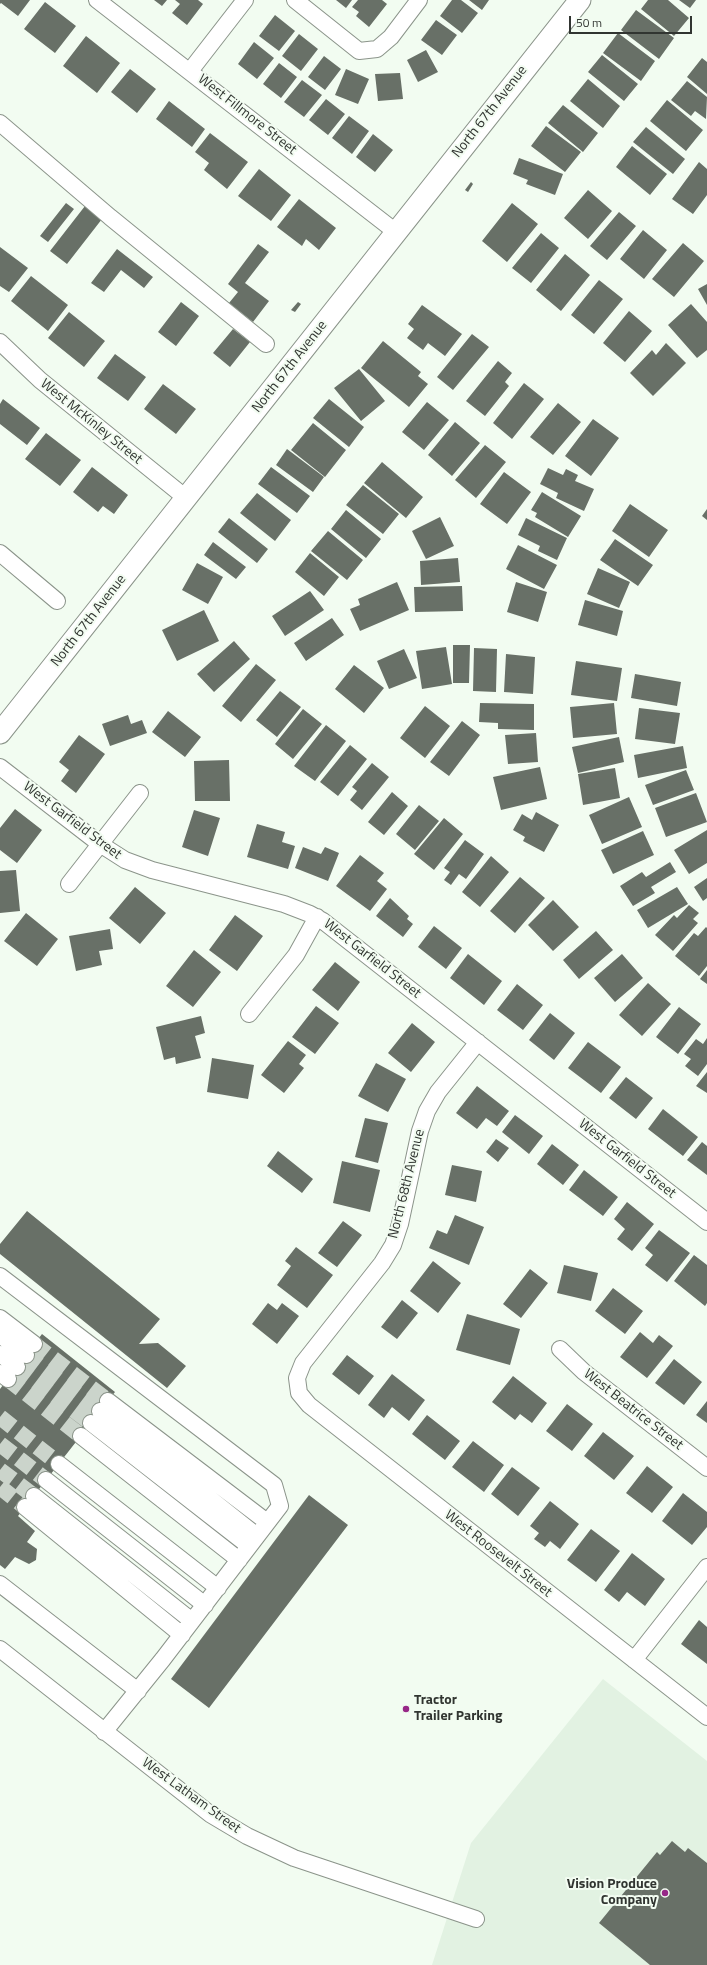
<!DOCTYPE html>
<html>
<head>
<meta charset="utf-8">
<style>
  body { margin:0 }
  #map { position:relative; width:707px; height:1965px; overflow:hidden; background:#f2fcf1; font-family:"Titillium Web",sans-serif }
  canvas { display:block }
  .scale { position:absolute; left:569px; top:16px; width:123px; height:18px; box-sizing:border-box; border:2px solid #313531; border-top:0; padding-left:5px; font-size:12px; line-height:14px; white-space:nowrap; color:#313531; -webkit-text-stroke:3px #f2fcf1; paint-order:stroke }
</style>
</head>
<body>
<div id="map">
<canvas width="707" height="1965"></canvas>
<div class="scale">50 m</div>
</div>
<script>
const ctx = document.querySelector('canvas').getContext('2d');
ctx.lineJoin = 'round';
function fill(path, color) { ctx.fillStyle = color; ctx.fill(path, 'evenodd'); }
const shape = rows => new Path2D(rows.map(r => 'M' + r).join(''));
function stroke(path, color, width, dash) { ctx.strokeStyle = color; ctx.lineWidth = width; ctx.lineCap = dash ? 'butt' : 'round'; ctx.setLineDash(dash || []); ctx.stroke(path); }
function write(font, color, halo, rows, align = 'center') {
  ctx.font = font + ' "Titillium Web",sans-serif'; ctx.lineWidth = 4; ctx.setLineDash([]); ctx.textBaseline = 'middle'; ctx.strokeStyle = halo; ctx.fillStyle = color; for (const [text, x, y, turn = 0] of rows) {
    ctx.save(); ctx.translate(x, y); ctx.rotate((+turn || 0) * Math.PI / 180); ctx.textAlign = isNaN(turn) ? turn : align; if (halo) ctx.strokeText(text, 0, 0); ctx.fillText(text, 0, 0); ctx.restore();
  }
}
fill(shape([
  [603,1679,707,1761,707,1965,432,1965,471,1843]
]), '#e2f2e2');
fill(shape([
  [0,0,30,0,18,16,1,3,0,4],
  [154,0,167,0,162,6],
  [175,0,198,0,203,4,187,25,172,13,180,4],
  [336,0,352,0,346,8],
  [358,0,382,0,387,4,369,27,356,16,359,12,352,7],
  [452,0,461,0,478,13,462,33,440,16],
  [469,0,489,0,482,10],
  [648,0,668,0,689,18,674,36,641,9],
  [679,0,696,0,690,8],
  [45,2,76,26,55,53,24,29],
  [636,10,674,38,659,59,621,30],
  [275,15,295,31,279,51,259,36],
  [436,20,457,35,442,55,421,40],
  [618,33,655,61,641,81,603,53],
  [299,34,318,49,301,71,282,56],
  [86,36,120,63,97,93,63,66],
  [254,42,274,58,257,79,238,64],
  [426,50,438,72,418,82,407,60],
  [602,55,638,84,624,101,588,72],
  [324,56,341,69,325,90,308,77],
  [702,58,707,62,707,94,687,77],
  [279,63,297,77,281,98,263,84],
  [130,69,156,89,137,113,111,92],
  [346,69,369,79,358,104,335,95],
  [400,73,403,99,378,101,375,74],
  [588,79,620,106,603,128,570,101],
  [302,80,322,95,304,117,284,102],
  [687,81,707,97,706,119,695,111,691,116,671,100],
  [326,99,345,114,328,135,309,120],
  [667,100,703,130,686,151,650,121],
  [169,101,205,129,192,147,156,119],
  [563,105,598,133,583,152,548,123],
  [349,116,369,131,352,154,332,138],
  [546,126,581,152,565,172,531,146],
  [646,127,685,159,673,174,633,142],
  [210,133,248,162,227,189,204,170,209,163,195,152],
  [373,134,393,150,375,172,356,157],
  [632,146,667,174,650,195,616,167],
  [519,158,563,174,555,195,526,184,528,180,513,174],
  [699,162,707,169,707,195,693,214,672,199],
  [259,169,291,195,271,221,238,196],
  [471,182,473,184,468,192,465,190],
  [588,190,612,211,588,239,564,218],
  [299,199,336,228,319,250,306,239,302,246,277,227],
  [66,203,74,209,48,242,40,236],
  [512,203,538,224,507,262,482,241],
  [85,206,102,219,67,264,50,251],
  [619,212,636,226,607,260,590,246],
  [643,230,667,250,644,279,620,259],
  [541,233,559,248,531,283,512,268],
  [683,243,704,261,674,297,652,279],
  [258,244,269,252,245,283,269,301,253,322,229,303,238,292,228,284],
  [0,247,28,268,9,292,0,286],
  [117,249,153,277,144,288,121,270,104,292,91,283],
  [565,254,590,275,561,311,536,290],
  [31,276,68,305,48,331,11,301],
  [599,280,623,299,594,334,571,315],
  [707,284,707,305,698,289],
  [181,302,199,316,176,346,158,332],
  [298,302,301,304,295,312,291,310],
  [691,304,707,322,707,350,697,358,668,325],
  [422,305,462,334,445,356,428,343,423,350,407,338,414,329,408,324],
  [629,311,652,331,625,362,603,343],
  [69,312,105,341,84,367,48,338],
  [233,329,250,342,230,367,213,353],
  [472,334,489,347,453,390,437,377],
  [383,341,421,372,418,376,428,384,409,407,361,368],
  [666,343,686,363,653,396,630,373,652,350,656,355],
  [115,354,146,377,128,401,97,378],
  [498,361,512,373,505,382,509,386,485,416,466,401],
  [359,369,385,401,361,421,334,388],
  [524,383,544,399,512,439,493,423],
  [163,384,196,409,176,434,144,409],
  [3,399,40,428,27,445,0,424,0,404],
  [329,399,364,427,349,447,313,418],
  [427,402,449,420,424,450,402,432],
  [558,403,581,422,553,455,530,437],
  [593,419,619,438,591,476,565,456],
  [455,422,480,443,452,476,428,455],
  [313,423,346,450,325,477,291,450],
  [46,433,81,460,60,486,25,459],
  [485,445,506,462,476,498,455,480],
  [287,449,324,477,313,492,276,465],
  [382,462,423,497,406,518,364,483],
  [92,467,128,495,114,514,103,506,98,512,73,492],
  [271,467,310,496,297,513,258,484],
  [548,468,563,475,566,469,578,475,575,481,594,489,584,511,556,498,558,493,540,484],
  [504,472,531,492,507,524,480,504],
  [363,485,399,514,383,534,346,505],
  [542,492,581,516,568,537,535,517,537,513,531,510],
  [257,493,291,520,275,541,240,513],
  [630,504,668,530,649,557,612,531],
  [707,509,707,520,702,516],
  [346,510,381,539,366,558,331,529],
  [440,517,454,546,426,559,412,531],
  [229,518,268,549,257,563,218,532],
  [526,518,567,538,557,560,538,551,540,546,518,535],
  [328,531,363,560,347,580,311,551],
  [615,539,653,565,638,586,600,560],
  [213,542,246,567,236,579,204,555],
  [518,545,557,565,544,589,506,569],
  [310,553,339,577,324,596,295,572],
  [458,558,460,582,421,585,420,561],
  [197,563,223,577,208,604,182,590],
  [598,568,630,582,619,608,587,594],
  [397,582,409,610,360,631,350,609,360,605,358,599],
  [516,582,547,592,538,622,507,612],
  [462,586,463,611,415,612,414,587],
  [310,591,324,610,285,636,272,616],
  [585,600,623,611,617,636,578,625],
  [204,610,219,641,177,661,162,630],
  [332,618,344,635,306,661,294,643],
  [234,641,250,659,214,692,197,674],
  [453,645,470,645,469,683,453,683],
  [446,647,452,684,422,689,416,651],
  [474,648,497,649,496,692,473,691],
  [404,649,417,678,389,689,377,661],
  [506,654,535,657,533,694,504,692],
  [576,661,622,668,617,701,571,695],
  [256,664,276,680,241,722,222,706],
  [354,665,384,688,364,713,335,689],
  [635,674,681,682,677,706,631,698],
  [280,691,301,707,277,737,256,720],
  [480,703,534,704,534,730,498,729,498,723,479,722],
  [614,703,617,734,573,738,570,707],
  [425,706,450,726,425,758,400,738],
  [639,708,680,713,675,744,635,739],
  [303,709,322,724,293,759,275,744],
  [168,711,201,737,185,757,152,732],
  [128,715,131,724,142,720,147,733,110,746,102,724],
  [462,721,480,735,449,776,430,762],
  [326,725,346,741,315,781,294,766],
  [536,733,538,762,508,764,505,735],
  [79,735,105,754,76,793,61,781,69,770,59,762],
  [619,737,624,762,578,773,572,747],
  [350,745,367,759,338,796,320,782],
  [683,746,687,768,638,778,634,755],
  [229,760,230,801,195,801,194,761],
  [372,763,389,777,362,810,350,800,357,791,352,787],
  [540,767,547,799,501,810,493,777],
  [615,768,620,798,583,805,578,774],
  [686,770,694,790,653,805,645,785],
  [392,792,408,806,384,835,368,822],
  [696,793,707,822,666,837,655,808],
  [629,797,642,827,602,844,589,815],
  [419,805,439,821,415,850,396,834],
  [15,809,42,830,17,863,0,850,0,828],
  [194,810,220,818,208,856,182,847],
  [536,812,559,825,544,852,523,841,525,837,513,830,522,814,532,820],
  [444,818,463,834,434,870,414,854],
  [257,824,285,832,282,842,295,846,288,869,247,857],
  [707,830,707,863,689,874,674,850],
  [643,831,654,855,613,874,601,850],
  [465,840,484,854,466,879,459,874,451,885,444,880,450,872,444,868],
  [303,847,321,854,325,847,339,853,328,881,295,868],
  [360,855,384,873,377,881,387,889,370,911,336,886],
  [491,856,509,872,480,907,462,892],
  [670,862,676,872,651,887,655,893,633,906,620,886,642,872,646,877],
  [16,870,20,911,0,913,0,871],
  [520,877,545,898,515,933,490,911],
  [707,878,707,898,703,901,694,887],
  [135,887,166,913,140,944,109,918],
  [677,887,688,904,648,928,637,910],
  [390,898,409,916,407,919,413,924,403,937,376,916],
  [553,900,579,927,553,951,528,925],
  [689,905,699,913,693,919,698,923,673,951,655,935,674,915,677,918],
  [26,913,58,939,37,966,4,941],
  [235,915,263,936,237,971,209,950],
  [434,926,462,948,446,969,418,947],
  [706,927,707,928,707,966,699,976,675,956,694,933,698,936],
  [110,929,113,949,99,951,102,965,76,971,69,936],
  [596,931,613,950,579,979,563,960],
  [194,950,221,972,193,1007,166,986],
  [468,954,502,981,484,1005,450,978],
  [622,954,643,978,615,1002,594,978],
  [335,962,360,982,338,1011,312,990],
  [707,970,707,984,700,979],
  [648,983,671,1004,642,1036,619,1015],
  [517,984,543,1005,523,1030,497,1010],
  [316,1006,339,1023,315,1054,292,1037],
  [679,1007,701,1024,678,1054,656,1037],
  [550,1013,575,1033,554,1060,529,1040],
  [201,1016,205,1033,195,1036,201,1058,176,1064,175,1057,164,1060,156,1027],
  [412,1023,435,1042,411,1072,388,1053],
  [707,1038,707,1064,698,1076,685,1066,691,1059,684,1054,696,1039,703,1044],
  [288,1041,306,1055,299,1064,304,1068,284,1093,261,1075],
  [588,1042,621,1067,601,1093,568,1068],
  [212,1058,254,1065,248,1099,207,1092],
  [376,1063,406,1079,388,1112,358,1096],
  [707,1072,707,1093,696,1086],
  [626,1077,653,1098,636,1119,609,1098],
  [477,1086,509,1111,497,1126,486,1118,477,1129,456,1113],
  [663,1109,698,1137,683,1156,648,1129],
  [515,1115,543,1136,529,1154,502,1132],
  [365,1118,388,1123,378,1163,355,1157],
  [496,1139,509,1148,498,1162,486,1152],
  [702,1142,707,1146,707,1175,687,1160],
  [552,1144,579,1165,563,1185,537,1164],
  [278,1151,313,1179,302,1193,267,1166],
  [342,1161,380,1170,370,1212,333,1203],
  [452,1165,482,1171,476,1202,445,1195],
  [584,1170,618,1197,603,1216,569,1190],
  [627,1202,654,1224,632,1251,617,1239,625,1229,614,1219],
  [27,1211,160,1319,139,1344,158,1343,186,1366,167,1388,0,1254,0,1244],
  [455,1215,484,1227,469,1265,429,1248,437,1230,447,1234],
  [343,1221,362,1235,337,1267,318,1253],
  [659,1230,690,1253,667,1282,645,1265,653,1255,645,1248],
  [296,1247,333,1275,307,1308,277,1285,291,1266,285,1261],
  [694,1255,707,1265,707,1303,705,1306,674,1281],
  [433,1261,461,1283,438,1313,410,1291],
  [564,1265,598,1273,591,1301,557,1293],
  [530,1269,548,1283,521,1318,503,1304],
  [613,1288,643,1311,625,1334,595,1311],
  [402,1300,418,1313,397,1339,381,1327],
  [268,1303,277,1310,282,1303,299,1316,277,1344,252,1324],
  [467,1314,520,1329,510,1365,456,1350],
  [640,1332,653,1343,659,1335,673,1346,647,1378,620,1357],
  [42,1334,115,1392,18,1516,35,1531,27,1542,37,1549,36,1560,29,1564,15,1557,5,1569,0,1565,0,1389],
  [347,1355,374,1376,359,1395,332,1374],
  [674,1359,702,1382,684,1405,655,1383],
  [392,1374,425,1400,409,1421,392,1407,384,1418,368,1405],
  [513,1376,547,1403,532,1423,520,1414,515,1420,492,1402],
  [707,1401,707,1423,696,1415],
  [567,1404,593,1424,572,1451,546,1431],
  [427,1415,460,1441,445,1460,412,1434],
  [603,1432,634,1456,614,1480,584,1456],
  [473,1441,504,1465,484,1492,452,1467],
  [647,1466,673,1487,652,1513,626,1493],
  [512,1467,540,1488,518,1516,491,1494],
  [683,1493,707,1512,707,1527,692,1545,662,1521],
  [309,1495,348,1525,209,1708,171,1679],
  [550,1501,579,1524,560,1549,550,1541,545,1547,534,1539,539,1533,530,1526],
  [591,1529,620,1551,596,1582,567,1560],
  [632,1553,665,1579,645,1606,627,1592,619,1602,604,1590],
  [699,1620,707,1627,707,1664,681,1644],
  [672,1841,685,1852,688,1848,707,1863,707,1965,650,1965,599,1923,657,1852,660,1855]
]), '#687067');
stroke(shape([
  [34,1344,108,1401],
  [26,1355,100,1411],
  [17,1367,91,1423],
  [8,1379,81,1436],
  [0,1417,59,1464],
  [0,1444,46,1480],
  [0,1470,34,1496],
  [0,1487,25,1507]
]), '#cbd4cb', 16, [16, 8]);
const minor = shape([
  [97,0,396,232],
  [295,0,359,51,377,49,391,37,419,0],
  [190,71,245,0],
  [0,123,110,217,266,344],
  [0,342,40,380,186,498],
  [0,553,57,601],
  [0,767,100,844,125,860,152,870,284,904,310,914,323,921,707,1222],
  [69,884,140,793],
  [249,1014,296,955,317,917],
  [478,1042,438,1092,427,1111,420,1131,400,1224,393,1245,382,1263,303,1363,297,1378,299,1393,309,1405,707,1717],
  [0,1276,274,1485,280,1506,163,1659,104,1732],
  [0,1318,34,1344],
  [0,1335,26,1355],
  [560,1349,584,1372,707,1468],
  [0,1354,17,1367],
  [0,1373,8,1379],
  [108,1401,267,1522],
  [100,1411,257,1536],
  [91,1423,249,1546],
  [81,1436,239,1560],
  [59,1464,218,1588],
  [46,1480,205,1605],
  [34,1496,192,1621],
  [25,1507,182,1635],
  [0,1584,138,1691],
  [0,1649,210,1814,247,1836,294,1858,476,1919],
  [634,1660,707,1567]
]);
const major = shape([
  [0,733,580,0]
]);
stroke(minor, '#8b948a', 18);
stroke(major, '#8b948a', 23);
stroke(minor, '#fff', 16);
stroke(major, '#fff', 21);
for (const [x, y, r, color] of [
  [406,1709,4,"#972787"],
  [665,1893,4,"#972787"]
]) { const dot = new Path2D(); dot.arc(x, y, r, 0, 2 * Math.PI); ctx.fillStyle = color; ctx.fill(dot); stroke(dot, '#f2fcf1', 1.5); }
write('14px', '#313531', '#f2fcf1', [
  ["North 67th Avenue",490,112,-52],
  ["West Fillmore Street",247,115,38],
  ["North 67th Avenue",290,367,-52],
  ["West McKinley Street",91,422,39],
  ["North 67th Avenue",89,621,-52],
  ["West Garfield Street",72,821,37],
  ["West Garfield Street",372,959,38],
  ["West Garfield Street",627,1159,38],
  ["North 68th Avenue",407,1184,-76],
  ["West Beatrice Street",633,1410,38],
  ["West Roosevelt Street",498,1554,38],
  ["West Latham Street",191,1796,36]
]);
write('bold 14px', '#313531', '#f2fcf1', [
  ["Tractor",414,1701],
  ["Trailer Parking",414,1717],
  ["Vision Produce",657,1885,"right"],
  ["Company",657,1901,"right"]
], 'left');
</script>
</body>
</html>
